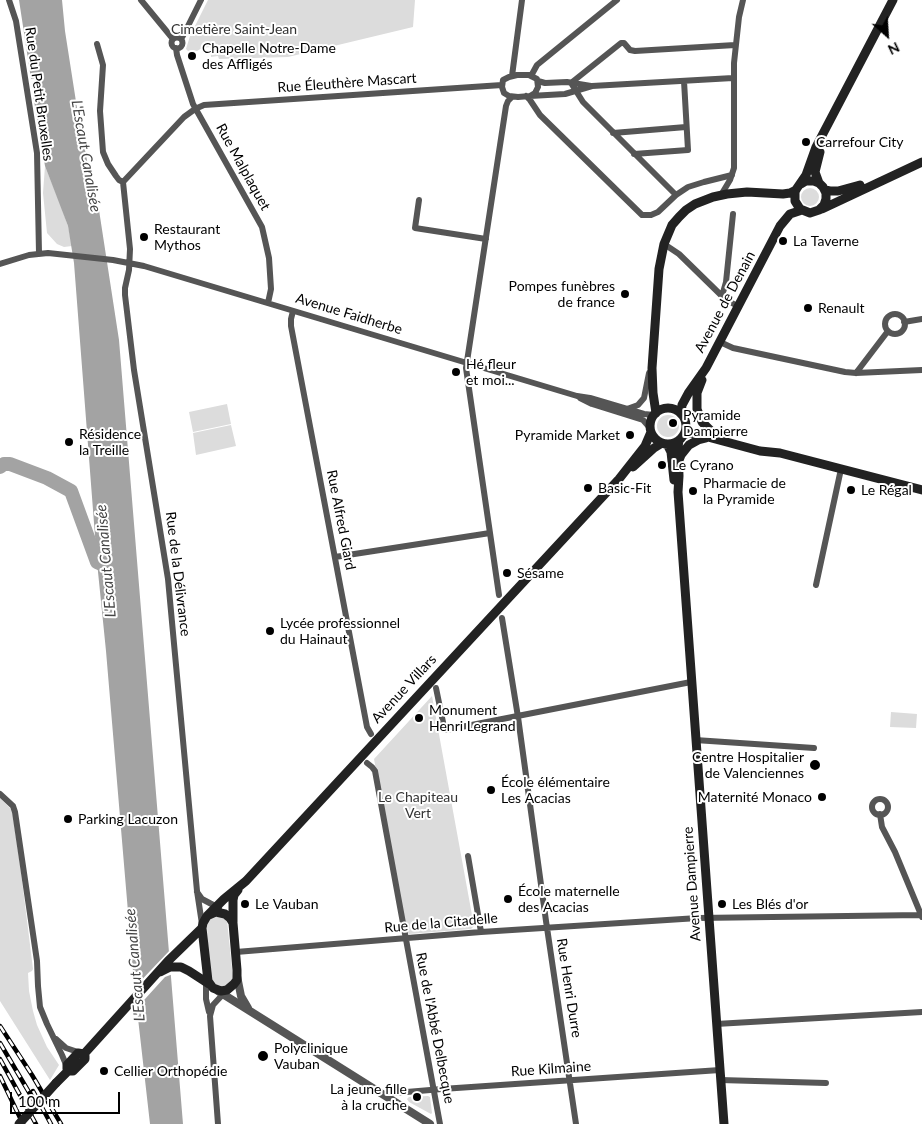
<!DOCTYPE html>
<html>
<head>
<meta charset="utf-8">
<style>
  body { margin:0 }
  #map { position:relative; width:922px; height:1124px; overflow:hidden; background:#fff; font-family:Lato,sans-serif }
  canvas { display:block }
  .north { position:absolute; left:862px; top:10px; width:50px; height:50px; -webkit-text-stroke:4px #fff; paint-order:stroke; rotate:154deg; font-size:14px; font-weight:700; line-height:20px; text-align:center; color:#000 }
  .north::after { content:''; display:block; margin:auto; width:18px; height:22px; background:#000; clip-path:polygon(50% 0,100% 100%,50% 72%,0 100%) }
  .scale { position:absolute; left:10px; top:1092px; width:110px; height:22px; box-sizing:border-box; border:2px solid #000; border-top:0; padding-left:6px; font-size:15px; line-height:18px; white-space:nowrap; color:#000; -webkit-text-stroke:4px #fff; paint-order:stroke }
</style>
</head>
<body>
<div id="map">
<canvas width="922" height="1124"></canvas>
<div class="north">N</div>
<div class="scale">100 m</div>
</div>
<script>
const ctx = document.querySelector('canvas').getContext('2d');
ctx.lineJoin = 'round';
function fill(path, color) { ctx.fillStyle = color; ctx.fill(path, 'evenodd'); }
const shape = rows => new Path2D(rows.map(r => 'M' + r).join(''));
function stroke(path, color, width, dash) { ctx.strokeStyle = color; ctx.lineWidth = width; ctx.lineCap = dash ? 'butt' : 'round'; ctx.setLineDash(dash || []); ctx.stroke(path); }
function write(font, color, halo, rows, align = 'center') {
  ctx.font = font + ' Lato,sans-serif'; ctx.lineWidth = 4; ctx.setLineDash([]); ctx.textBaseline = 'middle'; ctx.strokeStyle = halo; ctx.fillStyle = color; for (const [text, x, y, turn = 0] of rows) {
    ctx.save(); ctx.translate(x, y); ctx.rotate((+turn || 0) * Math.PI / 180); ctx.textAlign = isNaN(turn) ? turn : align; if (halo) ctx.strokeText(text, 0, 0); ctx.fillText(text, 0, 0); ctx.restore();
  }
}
fill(shape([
  [208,0,415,0,413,27,288,57,219,59,218,56,211,57,210,47,202,48,197,51,193,50,188,51,186,49,190,36],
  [45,166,61,206,68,226,72,246,64,247,57,244,47,233,43,193],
  '801 197a9 9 0 1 1 18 0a9 9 0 1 1-18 0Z',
  [227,404,231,424,193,432,189,412],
  '657 426a11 11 0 1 1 22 0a11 11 0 1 1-22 0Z',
  [231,425,236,446,196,455,193,433],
  [432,696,474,926,471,929,409,934,406,931,374,759],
  [891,712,917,714,916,728,890,727],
  [0,798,12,810,21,872,33,969,32,971,28,973,29,991,33,1011,37,1025,47,1047,59,1065,50,1080,0,1001],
  [222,916,227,920,233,978,232,982,226,986,220,987,213,983,210,977,207,927,208,920,216,917],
  [428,1096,430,1097,432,1113,431,1114,409,1102,407,1099,409,1097]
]), '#dcdcdc');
fill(shape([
  [19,0,62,0,65,31,77,108,91,181,99,210,119,340,183,1124,150,1124,134,983,106,651,97,562,74,263,68,226,45,166,33,95,39,93,37,78,31,79]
]), '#a3a3a3');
fill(shape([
  [171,949,173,974,165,977,135,1010,132,990]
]), '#fff');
stroke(shape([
  [0,467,4,464,10,464,47,478,71,491,97,562,113,569]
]), '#a3a3a3', 14);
stroke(shape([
  [9,0,16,21,37,153,39,253],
  [141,0,173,39],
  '171.5 43a5.5 5.5 0 1 1 11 0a5.5 5.5 0 1 1-11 0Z',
  [181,39,184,34,201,0],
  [97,44,103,65,100,111,103,152,108,164,116,176,119,180,123,182],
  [176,48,177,55,193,104,262,227,269,258,271,289,268,303],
  [517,75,529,75,537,79,538,87,535,93,530,96,518,97,509,96,504,93,502,87,503,80,509,77,517,75],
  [512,76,522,0],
  [531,76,537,65,617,0],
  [538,81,545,83,567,82,591,86],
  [526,96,530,100,540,115,642,215,651,215,658,212,676,195,688,187,704,182,732,175],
  [530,96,565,94,592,86,733,78],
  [613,133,686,127],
  [634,154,688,150,684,81],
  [676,195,583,102,571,83,621,43,624,43,630,50,635,51,735,45],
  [721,195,730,180,734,168,734,63,739,17,743,0],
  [419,200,415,228,486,239],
  [664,244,679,254,725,299,739,307],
  [0,264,29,255,48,253,113,260,144,266,577,396,590,398,644,414,654,415],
  [722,296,726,282,733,214],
  [293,311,291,319,291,326,367,727,371,734],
  '885 324a10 10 0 1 1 20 0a10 10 0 1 1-20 0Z',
  [904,322,922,319],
  [720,342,733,348,845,372,856,373,922,370],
  [856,373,888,331],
  [580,398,592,404,643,420,650,428],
  [627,409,638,405,644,398,649,373],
  [335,557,490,533],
  [816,585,841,469],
  [499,595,466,368,506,106,508,101,512,97],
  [502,618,518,717,546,921,576,1124],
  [436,688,444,727,446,730,691,682],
  [695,740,814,748],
  [367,763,372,767,375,771,440,1124],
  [0,794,13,806,15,812,37,961,38,986,40,1007,47,1024,62,1055,67,1067],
  '872 807a8 8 0 1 1 16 0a8 8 0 1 1-16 0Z',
  [880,814,882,827,895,852,922,917],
  [468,856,481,932],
  [197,892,202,899,219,908],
  [202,924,197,891,168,579,134,370,125,295,125,288,129,270,130,249,123,182,184,117,195,109,204,105,502,85],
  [236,952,481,932,698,918,921,915],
  [206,980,206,999,209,1012],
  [716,1024,922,1012],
  [56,1039,66,1048,81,1053],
  [720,1080,826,1083],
  [383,1094,442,1089,720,1070],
  [218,1124,210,1016,213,1005,226,991]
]), '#555', 6);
stroke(shape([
  [237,976,241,996,248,1008],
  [218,991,430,1124]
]), '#555', 8);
stroke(shape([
  [819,183,815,172,820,152],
  [801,184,806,181,814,181,819,183,823,187,826,193,826,199,824,205,819,210,810,213,800,209,795,201,795,191,806,175,816,147,893,0],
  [825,190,830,191,838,191,860,185],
  [822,209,922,162],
  [702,380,697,393,697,409,702,422,712,432],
  '650 426a18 18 0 1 1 36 0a18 18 0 1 1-36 0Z',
  [656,413,653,393,652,368,659,269,664,244,672,225,679,217,686,210,695,204,713,197,727,194,747,192,783,194,790,193,796,190],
  [681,414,682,405,689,392,706,368,780,226,790,214,802,210],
  [684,434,693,433,760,451,780,453,922,490],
  [679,440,678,447,679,476,678,492,724,1124],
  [667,444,671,452,674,480],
  [679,460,681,455,689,445,698,440,706,438],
  [633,467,654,448,662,443],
  [216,912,225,914,230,918,233,923,237,970,237,980,234,984,227,990,221,991,213,988,208,981,202,928,203,923,207,916,216,912],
  [207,916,224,899,246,881,619,479,645,446,651,432],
  [233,922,233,900,234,895,238,890],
  [160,972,170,967,181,967,189,971,209,984],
  [78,1053,84,1054,85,1056,85,1059,73,1071,69,1071,67,1069,67,1065,78,1053],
  [84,1054,168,961,202,928],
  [56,1083,68,1071]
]), '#222', 9);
const rail = shape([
  [0,1026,32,1075,61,1124],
  [0,1043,33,1099],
  [0,1059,36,1124],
  [0,1076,23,1124],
  [33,1091,51,1124]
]);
stroke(rail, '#000', 4.5);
stroke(rail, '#fff', 2.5, [8]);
stroke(shape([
  [19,1124,56,1083]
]), '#222', 9);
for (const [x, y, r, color] of [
  [192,56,5,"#000"],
  [806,142,5,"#000"],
  [144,237,5,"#000"],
  [783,241,5,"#000"],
  [625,294,5,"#000"],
  [808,308,5,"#000"],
  [456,372,5,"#000"],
  [673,423,5,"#000"],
  [630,435,5,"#000"],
  [69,442,5,"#000"],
  [662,465,5,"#000"],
  [588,488,5,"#000"],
  [851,490,5,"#000"],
  [693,491,5,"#000"],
  [507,573,5,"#000"],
  [270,631,5,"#000"],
  [419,718,5,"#000"],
  [815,765,6,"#000"],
  [491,790,5,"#000"],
  [822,797,5,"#000"],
  [68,819,5,"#000"],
  [508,899,5,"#000"],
  [245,904,5,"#000"],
  [722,904,5,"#000"],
  [263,1056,6,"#000"],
  [104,1071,5,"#000"],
  [417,1097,5,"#000"]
]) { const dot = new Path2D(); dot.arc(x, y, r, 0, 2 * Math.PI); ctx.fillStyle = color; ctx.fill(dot); stroke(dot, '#fff', 2); }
write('14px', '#333', '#fff', [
  ["Cimetière Saint-Jean",234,29],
  ["Le Chapiteau",418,797],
  ["Vert",418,813]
]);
write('14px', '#000', '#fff', [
  ["Chapelle Notre-Dame",202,48],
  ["des Affligés",202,64],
  ["Carrefour City",816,142],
  ["Restaurant",154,229],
  ["Mythos",154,245],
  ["La Taverne",793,241],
  ["Pompes funèbres",615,286,"right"],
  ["de france",615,302,"right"],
  ["Renault",818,308],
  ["Hé fleur",466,364],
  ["et moi...",466,380],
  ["Pyramide",683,415],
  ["Dampierre",683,431],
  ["Résidence",79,434],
  ["la Treille",79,450],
  ["Pyramide Market",620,435,"right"],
  ["Le Cyrano",672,465],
  ["Pharmacie de",703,483],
  ["la Pyramide",703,499],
  ["Basic-Fit",598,488],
  ["Le Régal",861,490],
  ["Sésame",517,573],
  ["Lycée professionnel",280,623],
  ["du Hainaut",280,639],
  ["Monument",429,710],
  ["Henri Legrand",429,726],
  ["Centre Hospitalier",804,757,"right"],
  ["de Valenciennes",804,773,"right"],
  ["École élémentaire",501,782],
  ["Les Acacias",501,798],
  ["Maternité Monaco",812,797,"right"],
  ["Parking Lacuzon",78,819],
  ["École maternelle",518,891],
  ["des Acacias",518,907],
  ["Le Vauban",255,904],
  ["Les Blés d'or",732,904],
  ["Polyclinique",274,1048],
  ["Vauban",274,1064],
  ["Cellier Orthopédie",114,1071],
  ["La jeune fille",407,1089,"right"],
  ["à la cruche",407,1105,"right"]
], 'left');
write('14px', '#000', '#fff', [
  ["Rue Éleuthère Mascart",347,83,-4],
  ["Rue du Petit Bruxelles",39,94,82],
  ["Rue Malplaquet",243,167,61],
  ["Avenue de Denain",725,302,-62],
  ["Avenue Faidherbe",349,314,17],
  ["Rue Alfred Giard",341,520,79],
  ["Rue de la Délivrance",178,574,83],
  ["Avenue Villars",404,689,-47],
  ["Avenue Dampierre",692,884,-94],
  ["Rue de la Citadelle",441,923,-5],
  ["Rue Henri Durre",569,988,81],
  ["Rue de l'Abbé Delbecque",435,1028,79],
  ["Rue Kilmaine",551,1069,-4]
]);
write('italic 15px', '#444', '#fff', [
  ["L'Escaut Canalisée",86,156,80],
  ["L'Escaut Canalisée",106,561,-95],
  ["L'Escaut Canalisée",135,965,-95]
]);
</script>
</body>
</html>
